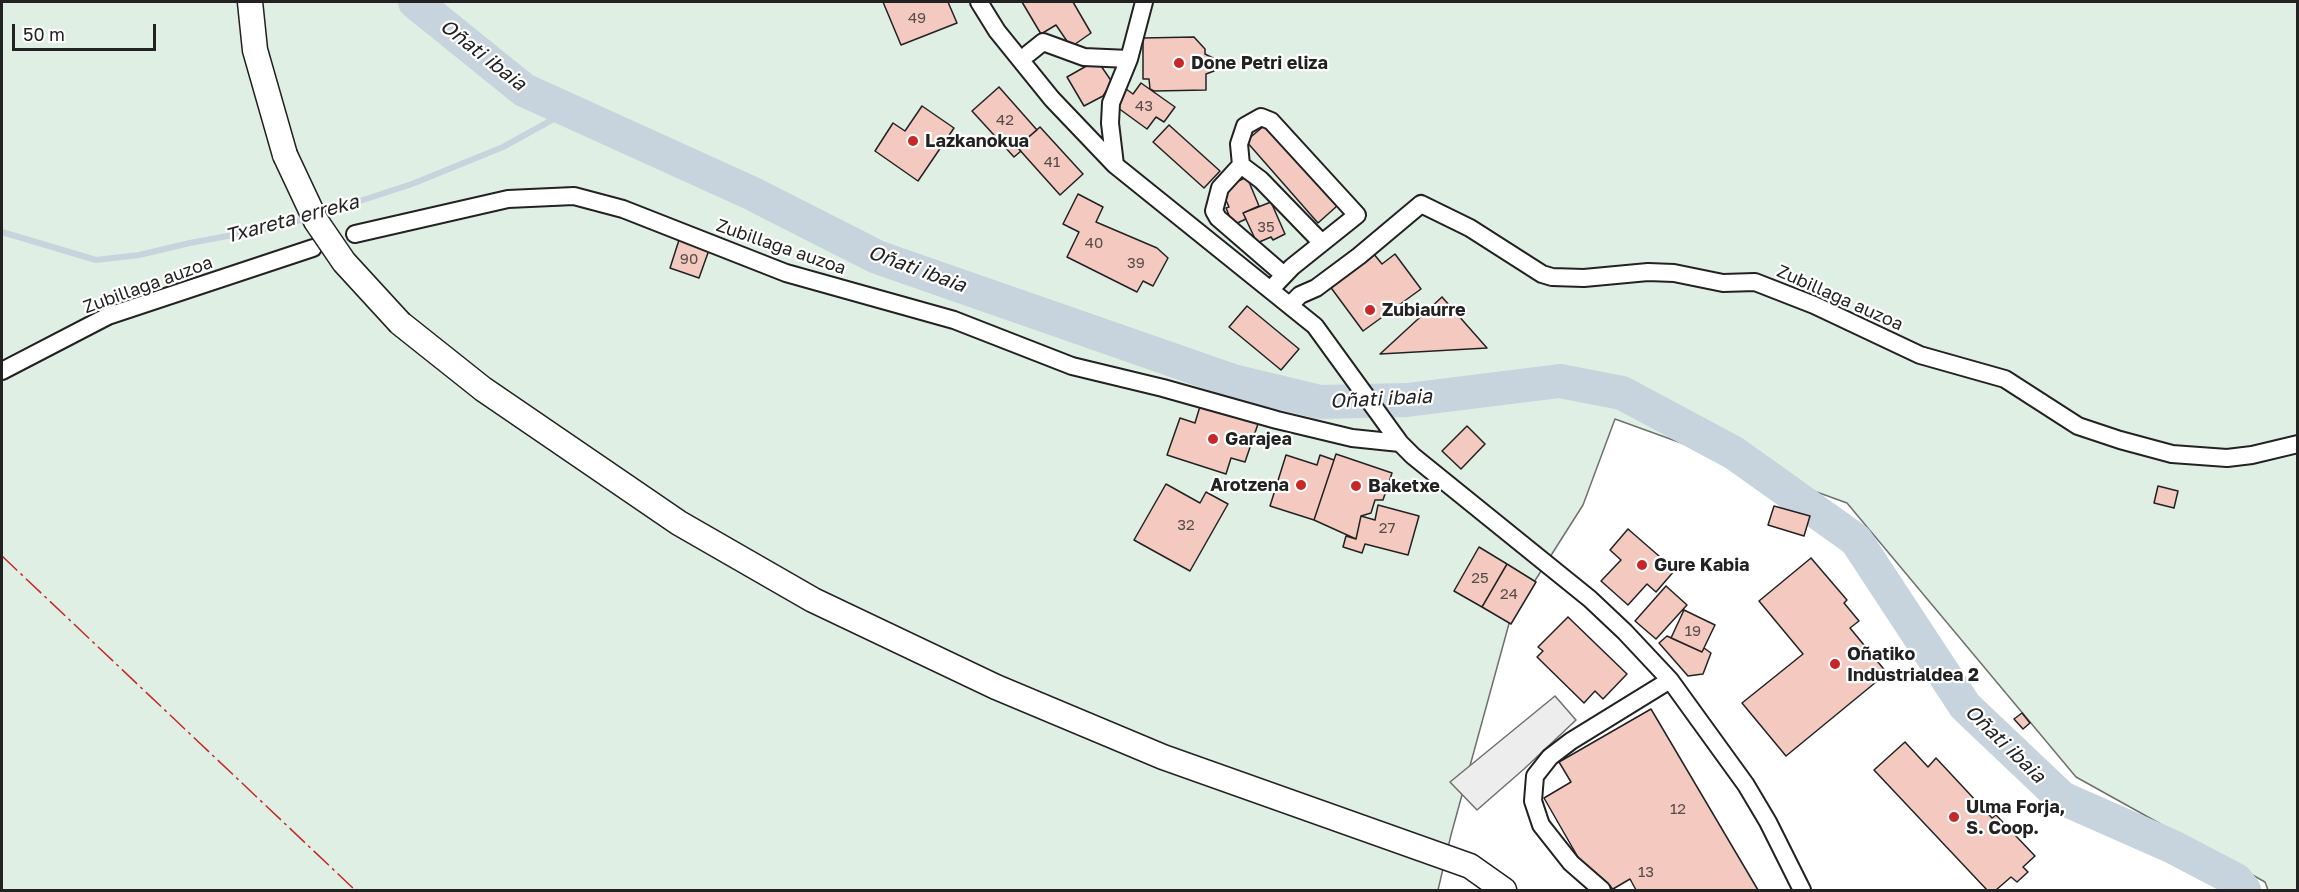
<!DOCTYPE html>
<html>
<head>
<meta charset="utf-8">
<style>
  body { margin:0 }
  #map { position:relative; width:2299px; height:892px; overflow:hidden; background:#fff; font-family:"Golos Text",sans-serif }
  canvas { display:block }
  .frame { position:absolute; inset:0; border:3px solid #222; pointer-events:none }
  .scale { position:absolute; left:12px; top:24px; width:144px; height:27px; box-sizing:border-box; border:3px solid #222; border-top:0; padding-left:8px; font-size:18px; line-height:21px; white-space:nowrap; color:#222; -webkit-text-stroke:4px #fff; paint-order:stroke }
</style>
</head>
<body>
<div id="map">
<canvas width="2299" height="892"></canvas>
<div class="frame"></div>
<div class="scale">50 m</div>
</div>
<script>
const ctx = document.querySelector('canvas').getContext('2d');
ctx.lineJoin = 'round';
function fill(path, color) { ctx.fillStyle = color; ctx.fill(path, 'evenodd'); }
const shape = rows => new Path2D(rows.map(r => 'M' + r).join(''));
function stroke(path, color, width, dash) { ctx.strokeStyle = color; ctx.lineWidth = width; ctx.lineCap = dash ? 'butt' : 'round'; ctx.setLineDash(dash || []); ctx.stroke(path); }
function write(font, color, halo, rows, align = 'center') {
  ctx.font = font + ' "Golos Text",sans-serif'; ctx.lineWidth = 4.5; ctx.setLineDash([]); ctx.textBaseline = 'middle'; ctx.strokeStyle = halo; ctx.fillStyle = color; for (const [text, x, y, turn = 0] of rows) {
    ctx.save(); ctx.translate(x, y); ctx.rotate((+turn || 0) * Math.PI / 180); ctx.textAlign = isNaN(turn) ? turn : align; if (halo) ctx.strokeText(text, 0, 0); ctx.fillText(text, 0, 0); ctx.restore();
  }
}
const green = shape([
  [2,2,2297,2,2297,890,2268,890,2265,882,2076,777,1847,503,1615,419,1583,505,1510,620,1451,835,1438,890,2,890,2,2]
]);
fill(green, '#e0efe3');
stroke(green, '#6f6f6f', 1.5);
const parking = shape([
  [1555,696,1576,720,1524,769,1477,810,1450,782,1555,696]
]);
fill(parking, '#ededed');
stroke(parking, '#6f6f6f', 1.5);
stroke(shape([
  [320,214,412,184,503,147,570,110],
  [2,232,96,260,139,255,190,243,286,225,307,218]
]), '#c7d3dd', 6);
stroke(shape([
  [415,2,524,90,751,193,877,257,1233,381,1320,402,1407,400,1560,381,1622,393,1734,453,1856,540,1965,706,2062,798,2173,847,2236,880,2244,890]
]), '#c7d3dd', 34);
const building = shape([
  [883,2,948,2,957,23,901,45,883,2],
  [1022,2,1073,2,1091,33,1071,47,1056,25,1041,34,1022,2],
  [1194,37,1205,49,1205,54,1213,58,1215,62,1214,71,1206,74,1206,90,1154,91,1150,89,1149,79,1143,79,1143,38,1194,37],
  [1097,60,1112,82,1103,96,1084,106,1067,77,1097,60],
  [1141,83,1175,107,1164,122,1156,117,1147,129,1114,105,1126,89,1133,94,1141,83],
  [999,87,1037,130,1017,147,1021,151,1014,157,972,111,999,87],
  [922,106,954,128,918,181,875,151,893,123,905,131,922,106],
  [1169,125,1220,171,1204,188,1153,142,1169,125],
  [1265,125,1337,206,1318,223,1246,141,1265,125],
  [1040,127,1083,174,1060,195,1017,147,1040,127],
  [1247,177,1259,206,1243,213,1246,219,1233,225,1226,208,1229,207,1221,189,1247,177],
  [1078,194,1103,207,1096,222,1157,248,1168,258,1153,286,1143,281,1137,292,1067,257,1079,232,1063,224,1078,194],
  [1271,202,1285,234,1273,240,1271,237,1257,243,1243,213,1271,202],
  [679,240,709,250,699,278,670,268,679,240],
  [1373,253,1382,264,1395,254,1421,289,1363,331,1329,285,1373,253],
  [1442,297,1487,348,1380,354,1442,297],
  [1247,306,1299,349,1281,370,1229,327,1247,306],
  [1201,403,1259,421,1245,462,1231,458,1226,474,1167,455,1180,418,1195,423,1201,403],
  [1467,426,1485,444,1461,469,1442,451,1467,426],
  [1336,454,1392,473,1383,500,1375,500,1371,513,1361,516,1356,539,1314,520,1336,454],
  [1286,455,1317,465,1320,455,1334,460,1314,520,1270,506,1286,455],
  [1166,484,1200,503,1206,492,1228,504,1190,571,1134,540,1166,484],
  [2158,486,2178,491,2174,508,2154,503,2158,486],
  [1378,505,1419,516,1408,555,1365,544,1362,553,1343,547,1346,536,1356,539,1361,516,1375,520,1378,505],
  [1774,506,1810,516,1804,536,1768,525,1774,506],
  [1628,529,1675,570,1656,592,1647,584,1628,605,1601,581,1621,560,1610,550,1628,529],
  [1479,547,1507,564,1482,607,1454,591,1479,547],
  [1811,558,1847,600,1844,603,1859,621,1850,628,1887,673,1786,756,1742,703,1803,654,1759,601,1811,558],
  [1507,564,1536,582,1511,624,1482,607,1507,564],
  [1666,586,1687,605,1656,639,1635,621,1666,586],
  [1684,610,1715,625,1702,652,1671,638,1684,610],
  [1568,617,1627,674,1603,699,1595,691,1584,703,1537,657,1543,651,1538,647,1568,617],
  [1667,636,1702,652,1704,648,1711,653,1703,674,1688,676,1659,643,1667,636],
  [1651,709,1758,890,1636,890,1630,879,1613,889,1579,859,1544,798,1571,782,1559,762,1651,709],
  [2022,713,2030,723,2023,729,2014,719,2022,713],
  [1905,742,1928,767,1936,758,1992,818,1996,815,2035,856,2023,867,2028,872,2017,882,2011,877,1996,890,1987,890,1874,770,1905,742]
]);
fill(building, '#f3c9c0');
stroke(building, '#222', 1.5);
const street = shape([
  [979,2,997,31,1052,99,1115,165,1315,326,1400,443,1413,456,1590,599,1625,632,1670,680,1746,785,1768,822,1802,890],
  [1028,54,1043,42,1084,57,1129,59],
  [1115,165,1110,123,1111,103,1129,59,1144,2],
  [1241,165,1220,188,1214,211,1218,218,1284,275],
  [355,234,508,199,574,196,623,209,786,273,954,320,1072,366,1163,388,1277,420,1352,438,1400,443],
  [1271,289,1292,267,1357,215,1271,121,1261,117,1245,126,1239,144,1241,165,1261,180,1322,243],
  [1290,305,1300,295,1316,288,1359,256,1421,204,1470,228,1542,274,1552,277,1584,278,1648,272,1674,273,1723,283,1755,282,1814,305,1920,355,2005,379,2078,426,2120,440,2172,454,2227,458,2252,455,2298,444],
  [2,371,108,316,313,248],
  [1602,890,1571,863,1541,825,1533,801,1535,776,1550,757,1571,741,1670,680]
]);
const secondary = shape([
  [250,2,255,50,285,155],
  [400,323,483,389,679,523,813,600,996,687,1163,757,1470,866,1504,890]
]);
stroke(street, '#222', 20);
stroke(secondary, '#222', 27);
stroke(street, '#fff', 16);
stroke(secondary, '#fff', 24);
const secondaryBridge = shape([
  [285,155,316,221,344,262,400,323]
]);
stroke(secondaryBridge, '#222', 27, []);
stroke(secondaryBridge, '#fff', 24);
stroke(shape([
  [2,556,355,890]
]), '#c62828', 1.5, [21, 4.5, 3, 4.5]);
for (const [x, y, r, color] of [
  [1179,63,6,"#c62828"],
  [913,141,6,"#c62828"],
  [1370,310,6,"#c62828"],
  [1213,439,6,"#c62828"],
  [1301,485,6,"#c62828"],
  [1356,486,6,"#c62828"],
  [1642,565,6,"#c62828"],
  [1835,664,6,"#c62828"],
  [1954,817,6,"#c62828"]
]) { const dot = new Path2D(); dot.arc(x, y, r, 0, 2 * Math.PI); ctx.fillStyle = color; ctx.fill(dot); stroke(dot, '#fff', 2); }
write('15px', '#564c4a', null, [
  ["49",917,18],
  ["43",1144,106],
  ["42",1005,120],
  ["41",1052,162],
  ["35",1266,227],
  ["40",1094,243],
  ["90",689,259],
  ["39",1136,263],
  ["32",1186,525],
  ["27",1387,528],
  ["25",1480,578],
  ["24",1509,594],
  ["19",1693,631],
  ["12",1678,809],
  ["13",1646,872]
]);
write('bold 18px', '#222', '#fff', [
  ["Done Petri eliza",1191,63],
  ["Lazkanokua",925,141],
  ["Zubiaurre",1382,310],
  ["Garajea",1225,439],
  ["Arotzena",1289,485,"right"],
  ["Baketxe",1368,486],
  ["Gure Kabia",1654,565],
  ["Oñatiko",1847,654],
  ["Industrialdea 2",1847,675],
  ["Ulma Forja,",1966,807],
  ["S. Coop.",1966,828]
], 'left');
write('18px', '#222', '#fff', [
  ["Zubillaga auzoa",781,247,19],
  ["Zubillaga auzoa",148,285,-20],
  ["Zubillaga auzoa",1840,298,24]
]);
write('italic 20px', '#222', '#fff', [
  ["Oñati ibaia",483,55,38],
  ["Txareta erreka",292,219,-15],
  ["Oñati ibaia",917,269,20],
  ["Oñati ibaia",1381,399,-3],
  ["Oñati ibaia",2005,744,44]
]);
</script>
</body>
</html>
